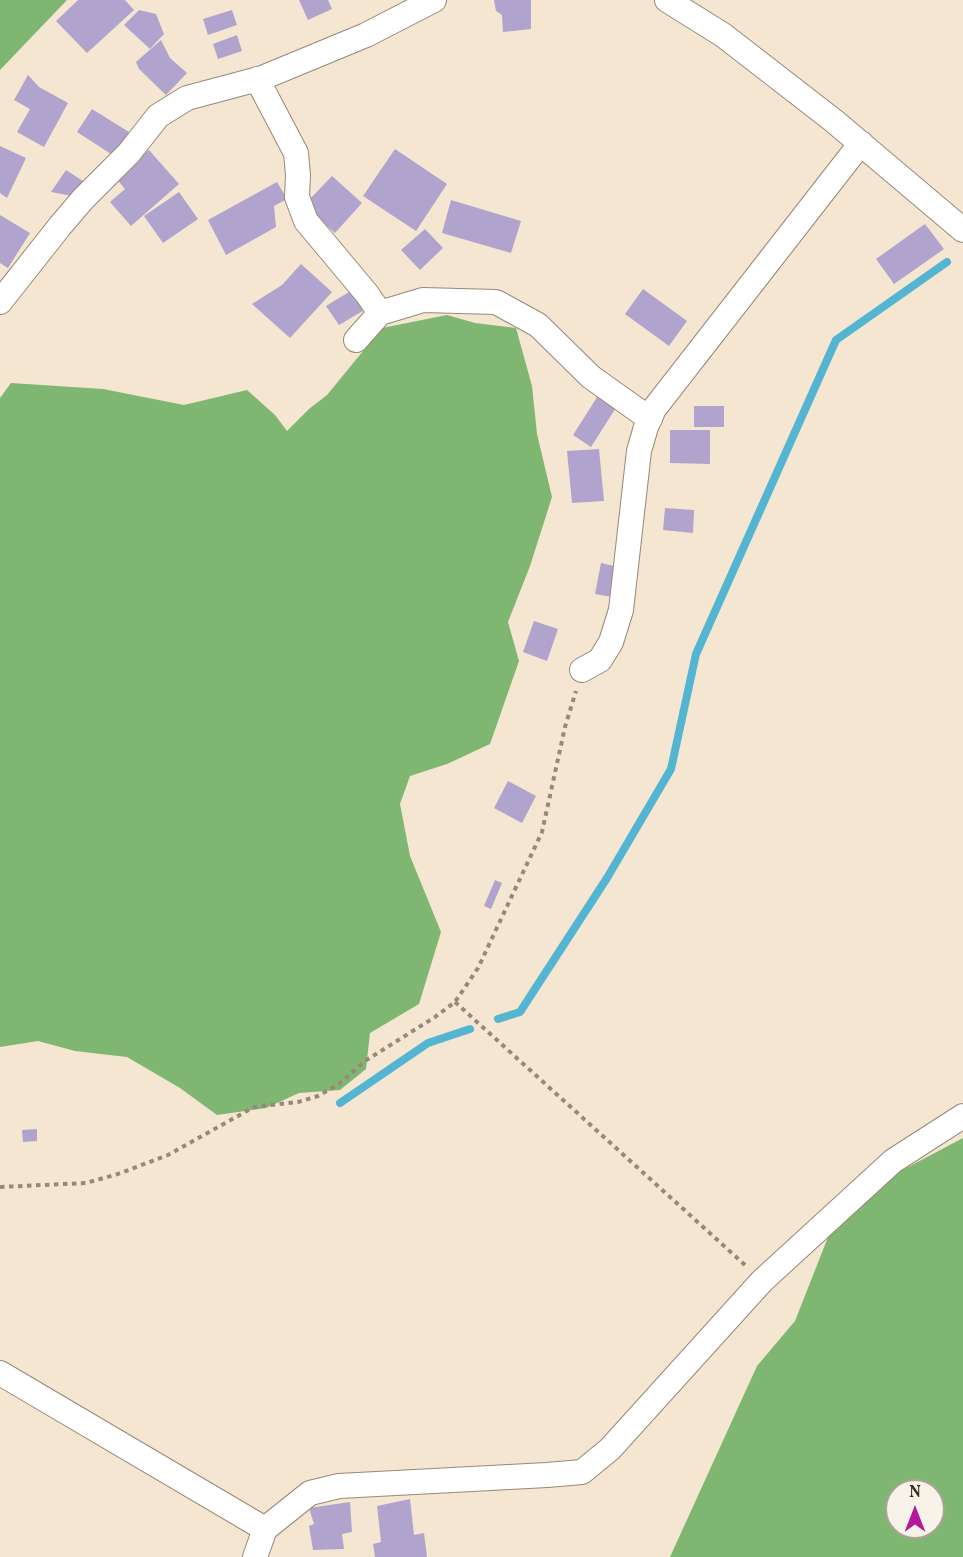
<!DOCTYPE html>
<html>
<head>
<meta charset="utf-8">
<style>
  body { margin:0 }
  #map { position:relative; width:963px; height:1557px; overflow:hidden; background:#f5e6d1; font-family:Vollkorn,serif }
  canvas { display:block }
  .north { position:absolute; left:885px; top:1479px; width:60px; height:60px; box-sizing:border-box; background:#f7f3e8; border:2px solid #aca397; border-radius:50%; rotate:0deg; font-size:16px; font-weight:700; line-height:24px; text-align:center; color:#3b2a1e }
  .north::after { content:''; display:block; margin:auto; width:21px; height:27px; background:#b5179e; clip-path:polygon(50% 0,100% 100%,50% 72%,0 100%) }
</style>
</head>
<body>
<div id="map">
<canvas width="963" height="1557"></canvas>
<div class="north">N</div>
</div>
<script>
const ctx = document.querySelector('canvas').getContext('2d');
ctx.lineJoin = 'round';
function fill(path, color) { ctx.fillStyle = color; ctx.fill(path, 'evenodd'); }
const shape = rows => new Path2D(rows.map(r => 'M' + r).join(''));
function stroke(path, color, width, dash) { ctx.strokeStyle = color; ctx.lineWidth = width; ctx.lineCap = dash ? 'butt' : 'round'; ctx.setLineDash(dash || []); ctx.stroke(path); }
fill(shape([
  [0,0,67,0,0,70],
  [447,315,475,323,516,328,532,386,537,434,552,497,530,566,508,622,519,661,490,744,447,764,410,776,400,804,410,856,441,932,419,1004,370,1033,366,1069,340,1090,299,1093,266,1108,217,1115,180,1088,127,1057,75,1051,38,1041,0,1047,0,398,11,383,103,389,184,405,247,390,275,415,287,431,309,409,327,395,382,328],
  [963,1138,963,1557,670,1557,757,1366,795,1321,830,1232,874,1185],
  [897,1491,933,1491,933,1527,897,1527]
]), '#7eb672');
stroke(shape([
  [498,1019,520,1012,607,878,671,769,696,654,836,340,947,262],
  [340,1103,428,1043,470,1029]
]), '#53b5d2', 8);
fill(shape([
  [78,0,125,0,134,10,87,53,56,21],
  [299,0,328,0,332,9,308,20],
  [494,0,531,0,531,29,503,32,502,15,496,11],
  [139,10,156,14,164,34,150,49,124,25],
  [232,10,237,25,208,35,203,19],
  [237,35,242,51,218,59,213,44],
  [161,40,170,58,187,73,166,95,139,69,136,62],
  [28,75,39,87,68,103,44,147,17,132,30,109,14,100],
  [92,109,129,132,114,156,77,132],
  [0,146,26,158,7,198,0,193],
  [395,149,447,184,416,231,363,196],
  [149,150,179,184,131,226,110,202,125,189,116,178],
  [66,170,83,181,72,196,51,192],
  [332,176,362,203,335,233,318,218,310,199],
  [277,182,287,199,274,206,276,227,226,255,208,220],
  [179,192,198,219,163,243,144,216],
  [451,200,521,221,511,253,442,233],
  [0,215,30,233,8,268,0,263],
  [925,224,944,249,894,284,876,259],
  [425,229,443,248,420,270,401,250],
  [301,264,332,292,290,338,252,304,282,285],
  [354,289,366,309,339,325,326,306],
  [643,289,687,321,669,346,625,314],
  [601,391,619,403,591,447,573,435],
  [694,406,724,406,724,427,694,427],
  [670,430,710,430,710,464,670,463],
  [599,449,604,501,572,503,567,451],
  [665,508,694,510,693,533,663,530],
  [601,563,618,567,612,597,595,594],
  [534,621,558,629,547,661,523,652],
  [508,781,536,796,522,823,494,808],
  [495,880,502,883,491,909,484,906],
  [37,1129,37,1141,23,1142,22,1130],
  [410,1499,414,1535,424,1533,427,1557,375,1557,373,1544,381,1542,377,1506],
  [350,1502,352,1532,342,1534,344,1549,313,1550,309,1526,314,1524,309,1508]
]), '#b0a3cd');
const street = shape([
  [667,0,723,35,834,121,963,230],
  [257,79,296,153,298,175,297,197,306,221,367,294,380,313],
  [0,302,60,226,83,199,129,153,158,116,187,98,262,78,366,35,434,0],
  [356,340,380,313,423,300,496,302,538,325,591,377,650,419],
  [582,670,600,660,611,642,621,610,639,451,646,427,654,409,861,143],
  [0,1373,265,1529],
  [255,1557,265,1529,310,1493,339,1486,547,1475,582,1472,610,1449,762,1281,893,1161,963,1116]
]);
stroke(street, '#988878', 26);
stroke(shape([
  [455,1002,745,1265],
  [0,1187,86,1183,118,1174,168,1155,254,1107,298,1102,318,1096,339,1084,365,1061,435,1017,455,1002,478,968,542,832,565,727,576,691]
]), '#988878', 4, [4.5, 4.5]);
stroke(street, '#fff', 24);
</script>
</body>
</html>
